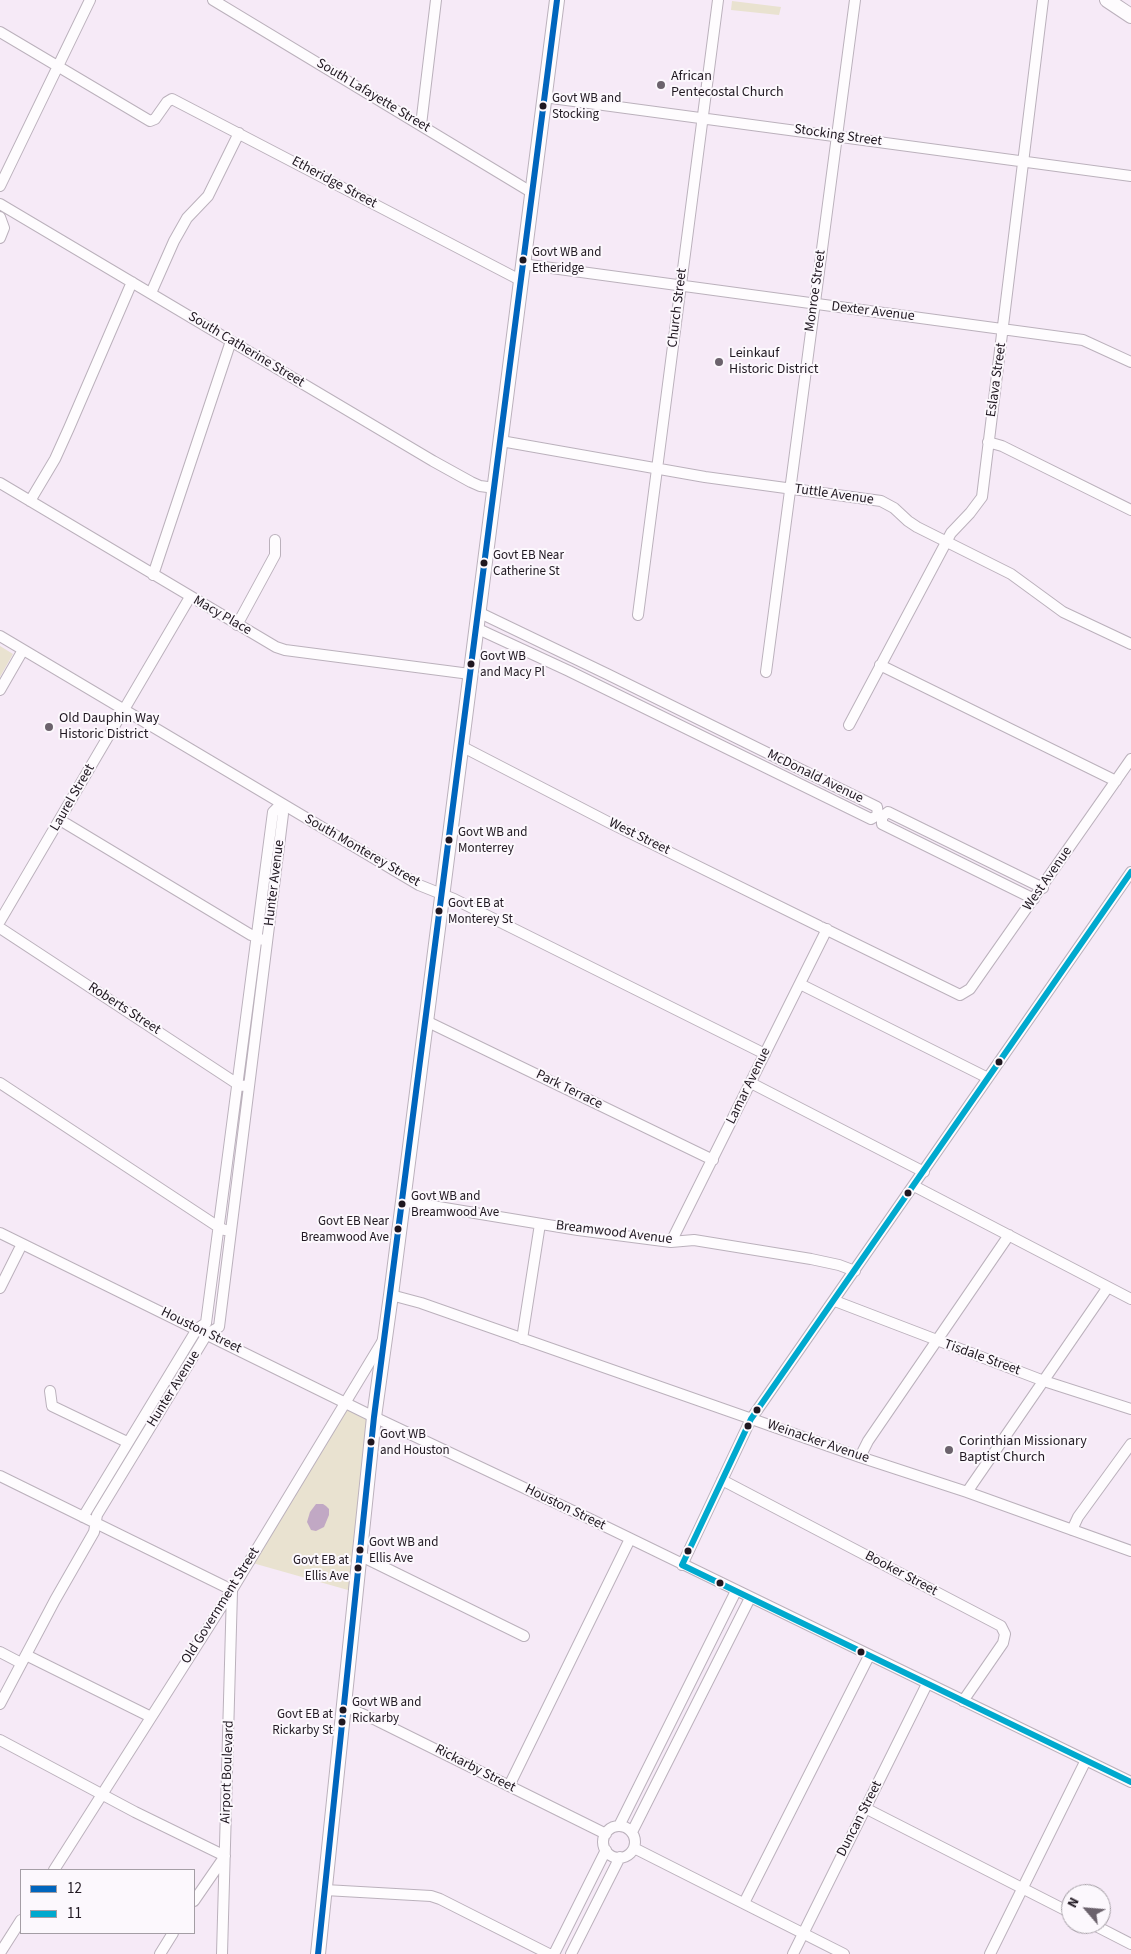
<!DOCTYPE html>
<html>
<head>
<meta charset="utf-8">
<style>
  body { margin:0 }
  #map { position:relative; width:1131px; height:1954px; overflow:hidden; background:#f6eaf7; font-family:"Source Sans 3",sans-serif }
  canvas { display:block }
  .legend { position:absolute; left:20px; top:1869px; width:175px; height:65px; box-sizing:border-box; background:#fcf8fd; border:1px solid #a49ea5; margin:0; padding:6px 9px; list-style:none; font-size:15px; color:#201821 }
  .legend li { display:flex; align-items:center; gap:10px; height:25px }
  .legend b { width:25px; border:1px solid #a49ea5 }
  .north { position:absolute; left:1061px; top:1884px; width:50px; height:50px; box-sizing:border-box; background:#fcf8fd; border:1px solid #a49ea5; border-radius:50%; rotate:297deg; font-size:14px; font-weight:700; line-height:20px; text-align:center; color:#201821 }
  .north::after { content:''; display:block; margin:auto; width:18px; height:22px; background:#6b626c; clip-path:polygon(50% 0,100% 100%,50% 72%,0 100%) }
</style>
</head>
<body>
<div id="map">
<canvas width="1131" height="1954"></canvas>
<ul class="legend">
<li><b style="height:6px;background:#0065bd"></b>12</li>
<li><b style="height:6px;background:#00a9ce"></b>11</li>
</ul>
<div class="north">N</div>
</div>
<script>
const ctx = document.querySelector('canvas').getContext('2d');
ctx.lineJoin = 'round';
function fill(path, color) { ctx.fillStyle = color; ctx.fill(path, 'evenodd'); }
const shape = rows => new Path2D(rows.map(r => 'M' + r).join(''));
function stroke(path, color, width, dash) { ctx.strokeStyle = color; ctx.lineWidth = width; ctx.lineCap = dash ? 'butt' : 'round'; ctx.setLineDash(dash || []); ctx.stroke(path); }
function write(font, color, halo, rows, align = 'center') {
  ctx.font = font + ' "Source Sans 3",sans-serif'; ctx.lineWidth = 4; ctx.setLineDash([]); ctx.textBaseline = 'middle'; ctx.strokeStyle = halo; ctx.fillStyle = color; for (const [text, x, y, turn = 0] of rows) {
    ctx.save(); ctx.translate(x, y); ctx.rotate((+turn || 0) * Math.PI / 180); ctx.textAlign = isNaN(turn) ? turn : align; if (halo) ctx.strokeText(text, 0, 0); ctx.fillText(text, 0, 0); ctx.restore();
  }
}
fill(shape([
  [732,1,781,7,779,15,731,10],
  [0,646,13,654,0,677],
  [346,1402,374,1417,355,1592,249,1562]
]), '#e9e2d0');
fill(shape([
  [316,1504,323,1504,326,1506,329,1509,329,1515,324,1527,316,1531,311,1530,307,1522,310,1512]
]), '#c1a8c4');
const minor = shape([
  [213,0,531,192],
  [0,32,150,121,155,119,167,102,172,99,520,280],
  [544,97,1131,176],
  [421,125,436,0],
  [0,186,90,0],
  [0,204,433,461,471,482,480,486,495,488],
  [0,238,4,228,0,217],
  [522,264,1083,340,1131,362],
  [151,293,174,241,187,218,208,196,239,133],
  [501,441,705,477,881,501,894,508,908,521,917,527,1011,574,1063,612,1131,644],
  [988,442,1002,446,1131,510],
  [0,483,276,647,285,650,470,674],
  [30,501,55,459,69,428,132,282],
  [153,575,231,341],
  [638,615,718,0],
  [237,625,275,555,275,540],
  [476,628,569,671,871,819,878,815,877,807,607,674,478,612],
  [0,636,419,885,454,899,765,1054],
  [880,665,1116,781],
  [766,672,855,0],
  [0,690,23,650],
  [849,725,951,533,970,513,982,497,1043,0],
  [461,746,608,822,819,926],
  [60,820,251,935,263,940],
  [1034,899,882,824,882,817,888,812,1043,888],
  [0,921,190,597],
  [821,927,960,995,970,989,1131,759],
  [0,928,239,1085,245,1086],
  [800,984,988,1078],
  [426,1021,713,1160],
  [0,1083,220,1228,225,1230],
  [751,1083,924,1172],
  [914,1186,1131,1299],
  [402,1201,578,1230,671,1242,694,1240,811,1259,839,1265,855,1271],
  [0,1233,374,1417,590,1519,1131,1782],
  [671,1242,827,929],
  [0,1288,22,1244],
  [391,1295,421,1303,860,1457,967,1492,1131,1551],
  [835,1301,1044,1381,1131,1409],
  [522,1339,540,1224],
  [50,1391,52,1406,127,1442],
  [860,1457,868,1441,1009,1235],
  [0,1476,232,1590],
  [722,1480,1001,1626,1005,1634,1003,1643,963,1701],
  [967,1492,1108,1287],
  [83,1517,197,1329,206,1323,273,812,281,804],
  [1072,1530,1078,1517,1131,1444],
  [359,1555,524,1636],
  [682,1565,751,1419,1131,872],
  [0,1652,21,1663],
  [26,1655,151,1717],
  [0,1704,55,1600,94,1532,97,1515,207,1334,219,1327,283,814,279,808],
  [344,1706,376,1720,606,1834],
  [0,1740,135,1812,225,1856,194,1901],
  [509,1786,630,1539],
  [865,1808,1071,1913],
  [619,1826,736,1591],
  '603 1842a16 16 0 1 1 32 0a16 16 0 1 1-32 0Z',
  [632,1832,750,1598],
  [634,1848,844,1954],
  [54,1870,232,1590,382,1342],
  [325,1890,431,1896,440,1899,549,1954],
  [744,1903,869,1656],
  [1092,1924,1131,1944],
  [0,1953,21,1920],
  [160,1954,173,1933],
  [222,1954,232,1591],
  [554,1954,606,1850],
  [571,1954,620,1857],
  [793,1954,927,1684],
  [990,1954,1086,1760]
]);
const major = shape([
  [1107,0,1131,16],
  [318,1954,374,1417,391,1295,557,0]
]);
stroke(minor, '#bbb1bc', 12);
stroke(major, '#bbb1bc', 16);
stroke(minor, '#fefcfe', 10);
stroke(major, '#fefcfe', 14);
stroke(shape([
  [318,1954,374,1417,557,0]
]), '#0065bd', 6);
stroke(shape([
  [1131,872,751,1419,682,1565,1131,1782]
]), '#00a9ce', 6);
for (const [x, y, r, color] of [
  [661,85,5,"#6b626c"],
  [543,106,4.5,"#201821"],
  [523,260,4.5,"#201821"],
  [719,362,5,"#6b626c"],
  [484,563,4.5,"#201821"],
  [471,664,4.5,"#201821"],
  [49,727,5,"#6b626c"],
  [449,840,4.5,"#201821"],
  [439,911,4.5,"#201821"],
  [999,1062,4.5,"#201821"],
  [908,1193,4.5,"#201821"],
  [402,1204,4.5,"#201821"],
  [398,1229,4.5,"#201821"],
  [757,1410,4.5,"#201821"],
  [748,1426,4.5,"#201821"],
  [371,1442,4.5,"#201821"],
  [949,1450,5,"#6b626c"],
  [360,1550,4.5,"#201821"],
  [688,1551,4.5,"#201821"],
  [358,1568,4.5,"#201821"],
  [720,1583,4.5,"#201821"],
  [861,1652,4.5,"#201821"],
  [343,1710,4.5,"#201821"],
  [342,1722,4.5,"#201821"]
]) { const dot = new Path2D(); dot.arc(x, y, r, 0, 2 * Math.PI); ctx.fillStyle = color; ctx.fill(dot); stroke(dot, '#fcf8fd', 2); }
write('13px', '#201821', '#fcf8fd', [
  ["Govt WB and",552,99],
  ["Stocking",552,115],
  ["Govt WB and",532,253],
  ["Etheridge",532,269],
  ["Govt EB Near",493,556],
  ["Catherine St",493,572],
  ["Govt WB",480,657],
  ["and Macy Pl",480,673],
  ["Govt WB and",458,833],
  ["Monterrey",458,849],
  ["Govt EB at",448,904],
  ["Monterey St",448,920],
  ["Govt WB and",411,1197],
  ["Breamwood Ave",411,1213],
  ["Govt EB Near",389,1222,"right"],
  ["Breamwood Ave",389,1238,"right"],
  ["Govt WB",380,1435],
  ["and Houston",380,1451],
  ["Govt WB and",369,1543],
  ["Ellis Ave",369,1559],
  ["Govt EB at",349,1561,"right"],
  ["Ellis Ave",349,1577,"right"],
  ["Govt WB and",352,1703],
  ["Rickarby",352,1719],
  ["Govt EB at",333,1715,"right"],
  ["Rickarby St",333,1731,"right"]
], 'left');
write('14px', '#201821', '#fcf8fd', [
  ["African",671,77],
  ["Pentecostal Church",671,93],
  ["Leinkauf",729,354],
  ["Historic District",729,370],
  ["Old Dauphin Way",59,719],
  ["Historic District",59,735],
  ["Corinthian Missionary",959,1442],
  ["Baptist Church",959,1458]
], 'left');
write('14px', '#201821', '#fcf8fd', [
  ["South Lafayette Street",373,96,31],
  ["Stocking Street",838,136,8],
  ["Etheridge Street",334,183,28],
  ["Monroe Street",816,291,-82],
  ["Church Street",678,308,-83],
  ["Dexter Avenue",873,312,7],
  ["South Catherine Street",246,350,31],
  ["Eslava Street",997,380,-82],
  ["Tuttle Avenue",834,495,8],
  ["Macy Place",222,616,30],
  ["McDonald Avenue",815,777,26],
  ["Laurel Street",73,798,-60],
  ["West Street",639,837,26],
  ["South Monterey Street",362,851,30],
  ["West Avenue",1048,879,-55],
  ["Hunter Avenue",275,883,-83],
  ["Roberts Street",124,1009,33],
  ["Lamar Avenue",749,1086,-64],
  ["Park Terrace",569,1090,26],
  ["Breamwood Avenue",614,1233,7],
  ["Houston Street",201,1331,26],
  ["Tisdale Street",982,1358,20],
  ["Hunter Avenue",174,1389,-58],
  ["Weinacker Avenue",818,1442,19],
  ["Houston Street",565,1508,26],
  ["Booker Street",901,1574,28],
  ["Old Government Street",221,1606,-58],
  ["Rickarby Street",475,1769,27],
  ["Airport Boulevard",228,1772,-88],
  ["Duncan Street",860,1819,-63]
]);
</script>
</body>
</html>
